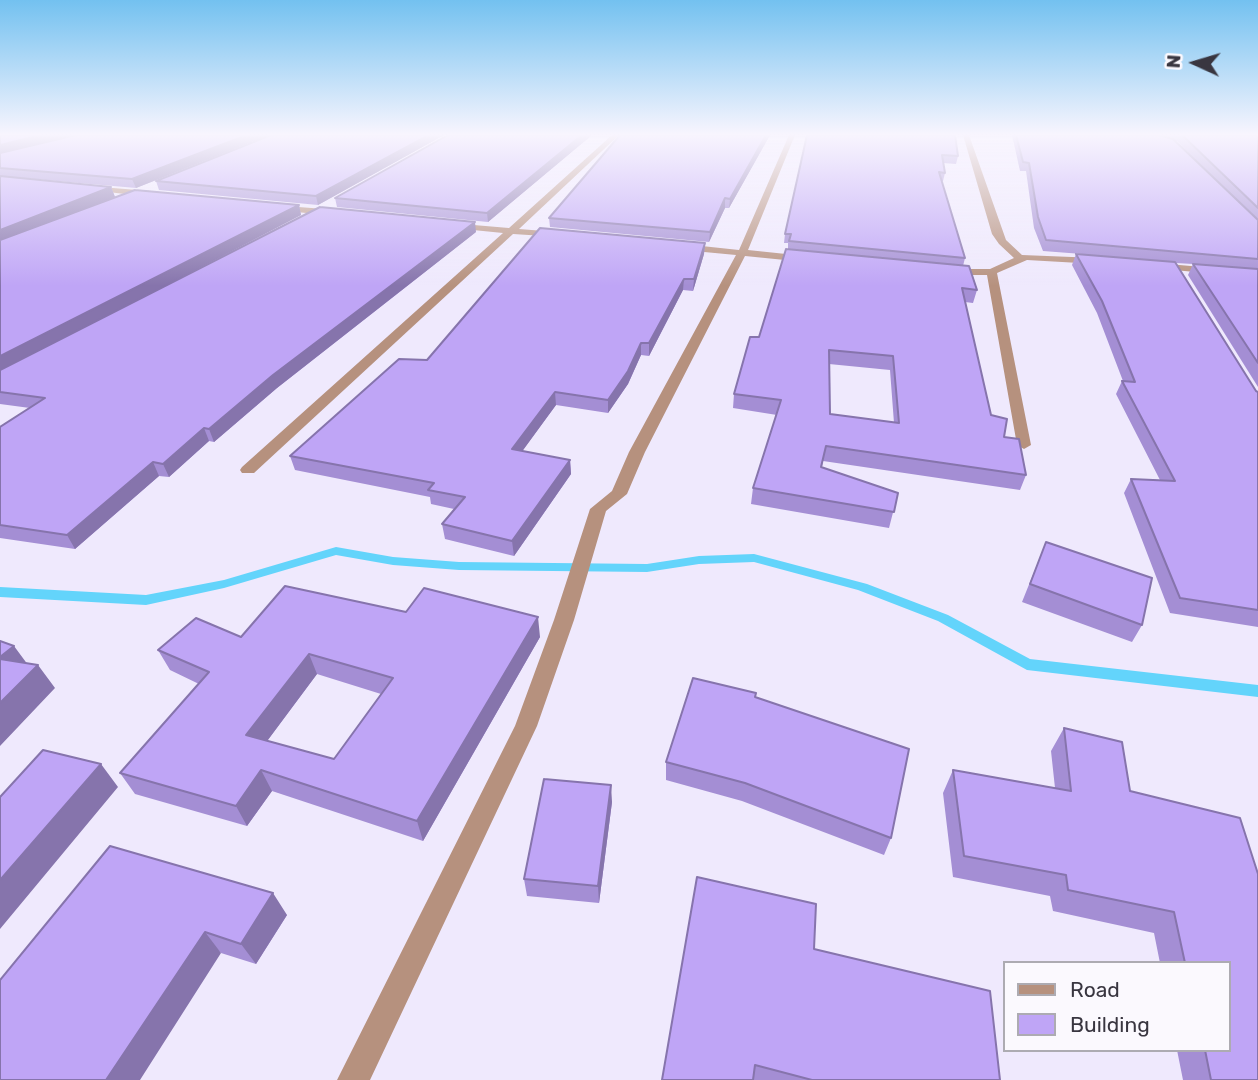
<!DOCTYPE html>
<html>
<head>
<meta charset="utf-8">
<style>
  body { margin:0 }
  #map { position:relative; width:1258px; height:1080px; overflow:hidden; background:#efe9fd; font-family:Rubik,sans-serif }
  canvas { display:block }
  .legend { position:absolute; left:1003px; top:961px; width:228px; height:91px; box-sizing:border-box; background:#fbf9fe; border:2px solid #adabb2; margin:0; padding:9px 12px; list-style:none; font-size:21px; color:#393640 }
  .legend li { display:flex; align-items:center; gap:14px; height:35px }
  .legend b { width:35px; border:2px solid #adabb2 }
  .north { position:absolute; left:1160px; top:28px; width:70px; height:70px; -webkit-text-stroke:5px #fbf9fe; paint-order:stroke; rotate:274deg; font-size:19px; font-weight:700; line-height:28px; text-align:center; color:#393640 }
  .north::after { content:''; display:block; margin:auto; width:24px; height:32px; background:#393640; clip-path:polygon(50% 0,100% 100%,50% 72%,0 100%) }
</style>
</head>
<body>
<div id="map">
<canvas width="1258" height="1080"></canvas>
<ul class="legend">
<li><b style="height:9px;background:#b6917e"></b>Road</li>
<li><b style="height:19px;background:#bfa5f6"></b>Building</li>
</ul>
<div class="north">N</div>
</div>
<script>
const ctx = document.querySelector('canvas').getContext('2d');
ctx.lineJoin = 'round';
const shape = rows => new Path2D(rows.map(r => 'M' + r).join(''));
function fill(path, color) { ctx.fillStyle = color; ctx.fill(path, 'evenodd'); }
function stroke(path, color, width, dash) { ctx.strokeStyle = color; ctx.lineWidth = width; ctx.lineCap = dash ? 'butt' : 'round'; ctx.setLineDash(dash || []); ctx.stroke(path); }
fill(shape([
  [336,547,393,557,459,562,647,564,699,556,754,554,867,584,948,615,1030,659,1258,685,1258,697,1027,670,938,621,858,590,754,562,699,564,647,572,459,570,393,565,336,555,224,588,146,605,0,597,0,587,146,595,224,580,336,547]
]), '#63d4fb');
fill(shape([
  [612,135,619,135,519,229,557,232,562,235,560,237,513,234,254,473,242,473,240,470,242,467,503,233,453,228,450,227,450,223,509,228,612,135],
  [789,135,795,135,748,250,805,256,810,259,805,262,745,256,645,452,627,494,606,511,574,620,537,726,370,1080,337,1080,515,726,554,620,590,509,612,491,629,452,736,255,683,250,678,247,683,244,739,250,789,135],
  [963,135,969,135,1006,240,1022,255,1097,258,1102,261,1097,264,1027,260,997,273,1031,445,1024,449,1017,445,987,275,948,275,943,272,948,269,990,269,1014,258,999,244,992,234,963,135],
  [88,186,150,191,154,194,150,197,91,190,88,186],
  [272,205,338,210,342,213,338,216,275,210,272,205],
  [1157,263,1258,272,1258,278,1153,268,1153,264,1157,263]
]), '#b6917e');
fill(shape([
  [0,135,269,135,136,188,0,176],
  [444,135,318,205,159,190,156,181],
  [592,135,488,222,337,207,335,198],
  [619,135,770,135,729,208,725,208,709,242,550,227,549,218,619,137],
  [807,135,958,156,956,164,943,163,945,173,943,181,941,181,965,258,963,266,977,290,973,303,965,302,991,415,1026,475,1020,490,823,461,822,467,898,493,889,528,751,504,753,488,777,415,733,408,734,394,759,337,788,250,788,243,784,243,785,234],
  [829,364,890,370,894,423,830,414],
  [1012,135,1258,135,1258,387,1188,275,1193,264,1176,263,1256,391,1258,392,1258,627,1170,613,1124,493,1131,479,1160,480,1116,394,1122,381,1123,381,1097,313,1072,265,1076,254,1082,254,1043,251,1034,228,1026,171,1020,171],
  [1175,141,1177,141,1212,177],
  [0,176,111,187,115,197,299,205,301,215,132,303,476,232,277,388,214,442,209,441,169,477,159,476,75,549,0,538,0,427,30,408,0,404],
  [705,243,704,254,693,291,683,290,649,356,641,355,628,384,608,413,556,405,522,451,570,460,571,474,514,556,445,539,442,524,454,509,431,504,430,497,295,470,290,456,427,360],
  [1046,542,1142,625,1132,642,1022,602],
  [406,612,540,637,423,841,272,791,247,826,135,794,120,773,199,684,170,670,158,650],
  [317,674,381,694,334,759,267,741],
  [755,697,891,838,884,855,742,801,666,780,666,762],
  [1064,728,1122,742,1130,791,1240,818,1258,874,1258,1080,1183,1080,1177,1050,1228,1050,1228,963,1160,963,1154,933,1053,911,1050,896,953,877,943,793,953,770,1055,788,1051,751],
  [612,802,599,903,527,896,524,879],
  [110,846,287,915,256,964,221,953],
  [814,949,1000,1080,662,1080]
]), '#a48ed4');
fill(shape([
  [41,135,76,135,0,154,0,145],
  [247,135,269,135,136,188,132,179],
  [429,135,444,135,318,205,316,196],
  [582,135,592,135,488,222,487,213],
  [766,135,770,135,729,208,730,199],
  [111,187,115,197,0,242,0,230],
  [725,198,725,208,709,242,710,232],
  [299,205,301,215,0,372,0,356],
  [475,222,476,232,277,388,214,442,209,429,273,375],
  [705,243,704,254,693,291,694,279],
  [684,279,683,290,649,356,649,343],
  [641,343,641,355,628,384,608,413,608,400],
  [555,392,556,405,513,464,512,449],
  [204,428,209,441,169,477,163,464],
  [570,460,571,474,514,556,512,541],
  [153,462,159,476,75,549,67,535],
  [538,617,540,637,423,841,417,821],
  [14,646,31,669,0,661,0,657],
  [309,654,317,674,256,756,246,735],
  [38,665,55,688,0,746,0,703],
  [101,764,118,787,0,929,0,880],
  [261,770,272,791,247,826,236,806],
  [611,785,612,802,599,903,598,886],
  [273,893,287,915,256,964,241,944],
  [205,932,221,953,140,1080,106,1080]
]), '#8674ac');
const building = shape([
  [0,135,41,135,0,145,0,135],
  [76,135,247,135,132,179,0,168,0,153,76,135],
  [271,135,429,135,316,196,156,181,271,135],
  [448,135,582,135,487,213,335,198,448,135],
  [620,135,766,135,730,199,725,198,710,232,549,218,620,135],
  [807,135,955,135,958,156,942,155,945,173,939,172,965,258,789,241,791,234,785,234,807,135],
  [1016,135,1158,135,1173,139,1258,220,1258,259,1046,240,1038,217,1029,163,1023,162,1016,135],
  [1182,135,1258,135,1258,208,1182,135],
  [0,176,111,187,0,230,0,176],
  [135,190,299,205,0,356,0,240,135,190],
  [320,207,475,222,273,375,209,429,204,428,163,464,153,462,67,535,0,525,0,427,45,398,0,392,0,370,320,207],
  [540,228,705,243,694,279,684,279,649,343,641,343,628,371,608,400,555,392,512,449,570,460,512,541,442,524,465,497,428,490,434,483,290,456,399,359,427,360,540,228],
  [786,249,969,266,977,290,962,288,991,415,1007,419,1004,437,1019,439,1026,475,826,446,821,467,898,493,894,512,753,488,781,400,734,394,750,337,759,337,786,249],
  [829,350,893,356,899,423,830,414,829,350],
  [1076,254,1175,262,1256,391,1258,392,1258,610,1180,598,1131,479,1175,481,1122,381,1135,382,1102,301,1076,254],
  [1193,264,1258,269,1258,363,1193,264],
  [1046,542,1152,578,1142,625,1030,584,1046,542],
  [285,586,406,612,424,588,538,617,417,821,261,770,236,806,120,773,209,672,158,650,196,618,241,637,285,586],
  [309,654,393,678,334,759,246,735,309,654],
  [0,641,14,646,0,657,0,641],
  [0,659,38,665,0,703,0,659],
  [693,678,756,693,755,697,909,749,891,838,745,783,666,762,693,678],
  [1064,728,1122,742,1130,791,1240,818,1258,874,1258,1080,1211,1080,1205,1050,1228,1050,1228,963,1185,963,1174,912,1068,890,1066,875,964,856,953,770,1071,791,1064,728],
  [43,750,101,764,0,880,0,797,43,750],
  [544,779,611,785,598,886,524,879,544,779],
  [110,846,273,893,241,944,205,932,106,1080,0,1080,0,980,110,846],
  [697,877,816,904,814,949,990,991,1000,1080,812,1080,755,1065,753,1080,662,1080,697,877]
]);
fill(building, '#bfa5f6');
stroke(building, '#8674ac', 2);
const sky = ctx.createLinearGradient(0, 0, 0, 286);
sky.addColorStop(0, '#73c1f0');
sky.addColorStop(0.47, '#f8f5fe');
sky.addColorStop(1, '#f8f5fe00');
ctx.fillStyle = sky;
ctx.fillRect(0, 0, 1258, 286);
</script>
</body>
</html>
